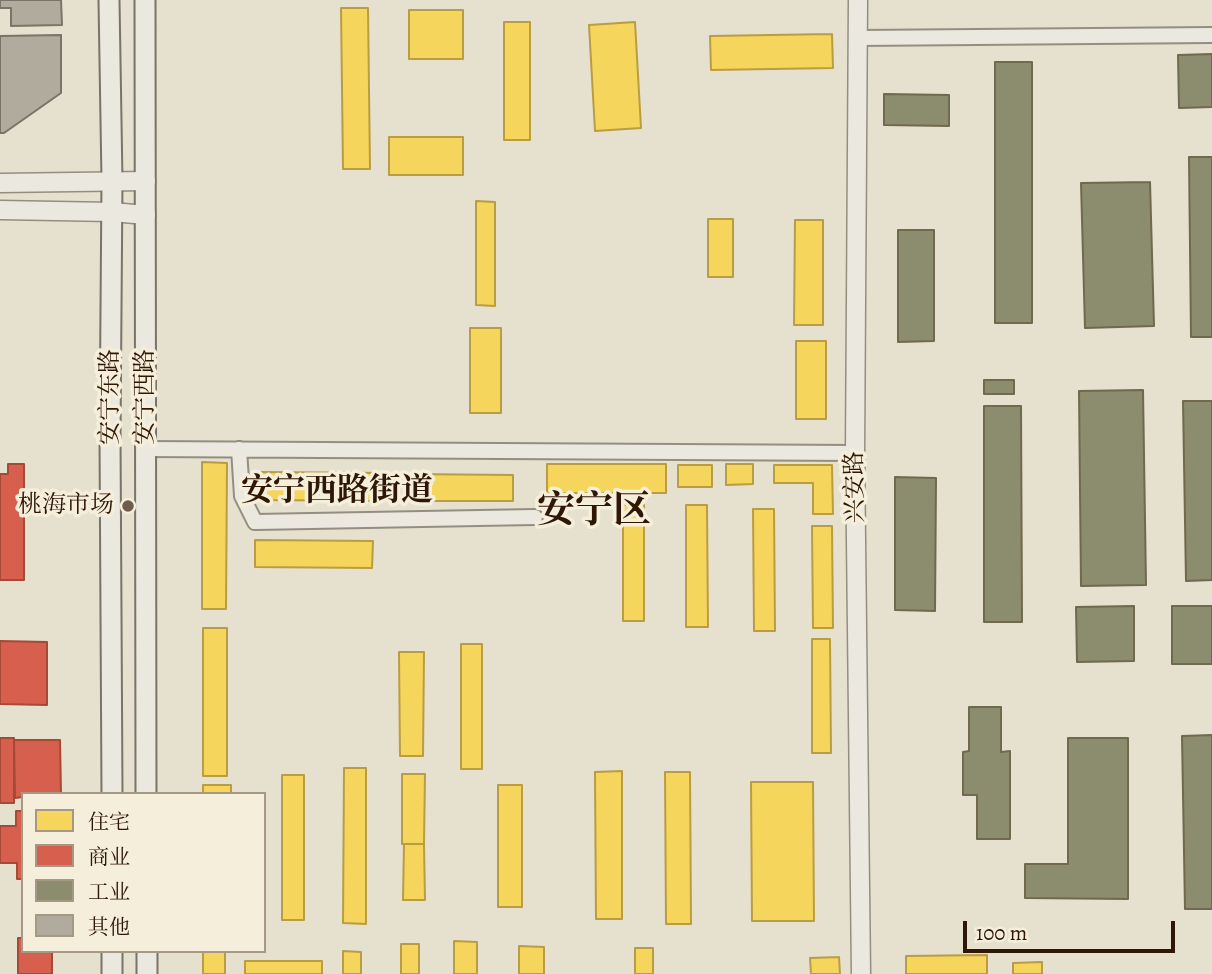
<!DOCTYPE html>
<html>
<head>
<meta charset="utf-8">
<style>
  body { margin:0 }
  #map { position:relative; width:1212px; height:974px; overflow:hidden; background:#e6e0cf; font-family:Alegreya,"Noto Serif SC",serif }
  canvas { display:block }
  .legend { position:absolute; left:21px; top:792px; width:245px; height:161px; box-sizing:border-box; background:#f5eeda; border:2px solid #a59885; margin:0; padding:9px 12px; list-style:none; font-size:21px; color:#2e1705 }
  .legend li { display:flex; align-items:center; gap:14px; height:35px }
  .legend b { width:35px; border:2px solid #a59885 }
  .scale { position:absolute; left:963px; top:921px; width:212px; height:32px; box-sizing:border-box; border:4px solid #2e1705; border-top:0; padding-left:9px; font-size:21px; line-height:24px; white-space:nowrap; color:#2e1705; -webkit-text-stroke:5px #f5eeda; paint-order:stroke }
</style>
</head>
<body>
<div id="map">
<canvas width="1212" height="974"></canvas>
<ul class="legend">
<li><b style="height:19px;background:#f6d55c"></b>住宅</li>
<li><b style="height:19px;background:#d6604d"></b>商业</li>
<li><b style="height:19px;background:#8c8c6e"></b>工业</li>
<li><b style="height:19px;background:#b1ab9e"></b>其他</li>
</ul>
<div class="scale">100 m</div>
</div>
<script>
const ctx = document.querySelector('canvas').getContext('2d');
ctx.lineJoin = 'round';
function fill(path, color) { ctx.fillStyle = color; ctx.fill(path, 'evenodd'); }
const shape = rows => new Path2D(rows.map(r => 'M' + r).join(''));
function stroke(path, color, width, dash) { ctx.strokeStyle = color; ctx.lineWidth = width; ctx.lineCap = dash ? 'butt' : 'round'; ctx.setLineDash(dash || []); ctx.stroke(path); }
function write(font, color, halo, rows, align = 'center') {
  ctx.font = font + ' Alegreya,"Noto Serif SC",serif'; ctx.lineWidth = 7; ctx.setLineDash([]); ctx.textBaseline = 'middle'; ctx.strokeStyle = halo; ctx.fillStyle = color; for (const [text, x, y, turn = 0] of rows) {
    ctx.save(); ctx.translate(x, y); ctx.rotate((+turn || 0) * Math.PI / 180); ctx.textAlign = isNaN(turn) ? turn : align; if (halo) ctx.strokeText(text, 0, 0); ctx.fillText(text, 0, 0); ctx.restore();
  }
}
const homes = shape([
  [341,8,368,8,370,169,343,169,341,8],
  [409,10,463,10,463,59,409,59,409,10],
  [504,22,530,22,530,140,504,140,504,22],
  [635,22,641,128,595,131,589,25,635,22],
  [832,34,833,68,711,70,710,36,832,34],
  [389,137,463,137,463,175,389,175,389,137],
  [476,201,495,202,495,306,476,305,476,201],
  [708,219,733,219,733,277,708,277,708,219],
  [795,220,823,220,823,325,794,325,795,220],
  [470,328,501,328,501,413,470,413,470,328],
  [796,341,826,341,826,419,796,419,796,341],
  [202,462,227,463,226,609,202,609,202,462],
  [547,464,666,464,666,493,547,493,547,464],
  [726,464,753,464,753,484,726,485,726,464],
  [678,465,712,465,712,487,678,487,678,465],
  [774,465,832,465,833,514,813,514,813,483,774,483,774,465],
  [258,472,389,473,388,501,258,500,258,472],
  [406,474,513,475,513,501,406,501,406,474],
  [623,505,644,505,644,621,623,621,623,505],
  [686,505,707,505,708,627,686,627,686,505],
  [753,509,774,509,775,631,754,631,753,509],
  [812,526,832,526,833,628,813,628,812,526],
  [255,540,373,541,372,568,255,567,255,540],
  [203,628,227,628,227,776,203,776,203,628],
  [812,639,830,639,831,753,812,753,812,639],
  [461,644,482,644,482,769,461,769,461,644],
  [399,652,424,652,423,756,400,756,399,652],
  [344,768,366,768,366,924,343,923,344,768],
  [622,771,622,919,596,919,595,772,622,771],
  [665,772,690,772,691,924,666,924,665,772],
  [402,774,425,774,424,844,402,844,402,774],
  [282,775,304,775,304,920,282,920,282,775],
  [751,782,813,782,814,921,752,921,751,782],
  [203,785,231,785,231,794,203,794,203,785],
  [498,785,522,785,522,907,498,907,498,785],
  [404,844,424,844,425,900,403,900,404,844],
  [454,941,477,942,477,974,454,974,454,941],
  [401,944,419,944,419,974,401,974,401,944],
  [519,946,544,947,544,974,519,974,519,946],
  [635,948,653,948,653,974,635,974,635,948],
  [203,951,225,951,225,974,203,974,203,951],
  [343,951,361,952,361,974,343,974,343,951],
  [987,955,987,974,906,974,906,956,987,955],
  [839,957,840,974,811,974,810,958,839,957],
  [245,961,322,961,322,974,245,974,245,961],
  [1042,962,1042,974,1013,974,1013,963,1042,962]
]);
fill(homes, '#f6d55c');
stroke(homes, '#ba9c42', 2);
const shops = shape([
  [8,464,24,464,24,580,0,580,0,474,8,474,8,464],
  [0,641,47,642,47,705,0,704,0,641],
  [0,738,14,738,14,803,0,803,0,738],
  [14,740,60,740,61,794,23,794,23,797,15,798,14,740],
  [16,811,23,811,23,879,17,879,17,863,0,863,0,826,16,826,16,811],
  [18,938,23,938,23,951,52,951,52,974,18,974,18,938]
]);
fill(shops, '#d6604d');
stroke(shops, '#a44a37', 2);
const industry = shape([
  [1212,54,1212,107,1179,108,1178,55,1212,54],
  [995,62,1032,62,1032,323,995,323,995,62],
  [884,94,949,95,949,126,884,125,884,94],
  [1189,157,1212,157,1212,337,1191,337,1189,157],
  [1150,182,1154,326,1085,328,1081,183,1150,182],
  [898,230,934,230,934,341,898,342,898,230],
  [984,380,1014,380,1014,394,984,394,984,380],
  [1143,390,1146,585,1081,586,1079,391,1143,390],
  [1183,401,1212,401,1212,580,1186,581,1183,401],
  [984,406,1021,406,1022,622,984,622,984,406],
  [895,477,936,478,935,611,895,610,895,477],
  [1134,606,1134,661,1077,662,1076,607,1134,606],
  [1172,606,1212,606,1212,664,1172,664,1172,606],
  [969,707,1001,707,1001,752,1010,751,1010,839,977,839,977,795,963,795,963,752,969,751,969,707],
  [1212,735,1212,909,1185,909,1182,736,1212,735],
  [1068,738,1128,738,1128,899,1025,898,1025,864,1068,864,1068,738]
]);
fill(industry, '#8c8c6e');
stroke(industry, '#70694e', 2);
const building = shape([
  [0,0,61,0,62,25,11,26,11,8,0,8,0,0],
  [61,35,61,93,4,133,0,133,0,36,61,35]
]);
fill(building, '#b1ab9e');
stroke(building, '#7a7367', 2);
const minor = shape([
  [859,38,1212,35],
  [145,449,855,453],
  [239,449,242,496,255,522,535,517]
]);
const tertiary = shape([
  [858,0,855,453,861,974],
  [0,183,146,181],
  [0,210,112,212,146,215]
]);
const secondary = shape([
  [109,0,112,181,110,436,112,794],
  [145,0,146,794],
  [112,951,112,974],
  [147,951,147,974]
]);
stroke(minor, '#948e81', 18);
stroke(tertiary, '#948e81', 21);
stroke(secondary, '#7a7367', 23);
stroke(minor, '#ebe8e0', 14);
stroke(tertiary, '#ebe8e0', 18);
stroke(secondary, '#ebe8e0', 19);
for (const [x, y, r, color] of [
  [128,506,7,"#6e5d4c"]
]) { const dot = new Path2D(); dot.arc(x, y, r, 0, 2 * Math.PI); ctx.fillStyle = color; ctx.fill(dot); stroke(dot, '#f5eeda', 2.5); }
write('24px', '#2e1705', '#f5eeda', [
  ["安宁东路",111,397,-90],
  ["安宁西路",146,397,-90],
  ["兴安路",856,487,-91]
]);
write('24px', '#2e1705', '#f5eeda', [
  ["桃海市场",114,506]
], 'right');
write('bold 32px', '#2e1705', '#f5eeda', [
  ["安宁西路街道",337,492]
]);
write('bold 38px', '#2e1705', '#f5eeda', [
  ["安宁区",594,513]
]);
</script>
</body>
</html>
